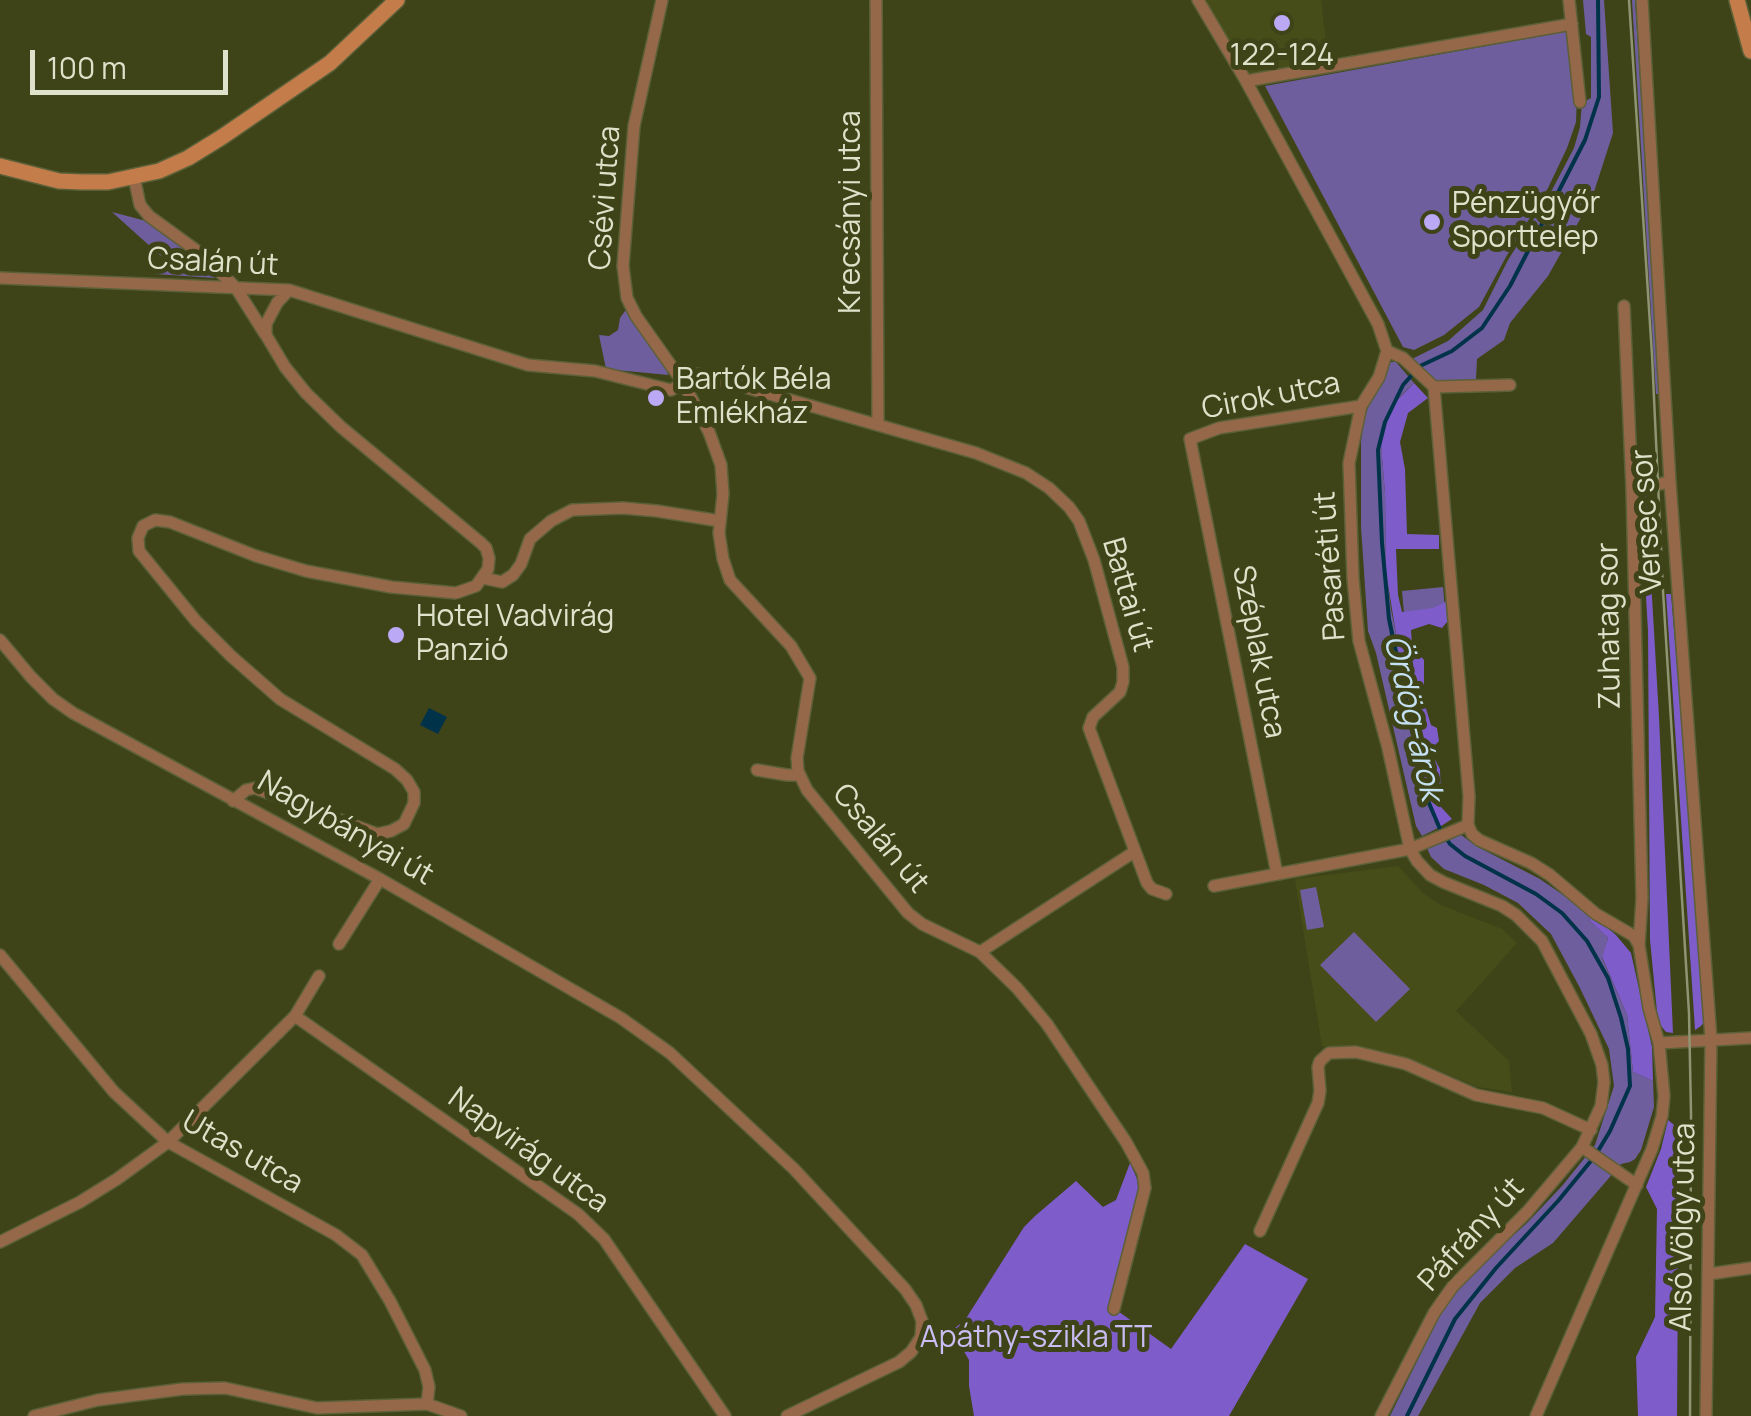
<!DOCTYPE html>
<html>
<head>
<meta charset="utf-8">
<style>
  body { margin:0 }
  #map { position:relative; width:1751px; height:1416px; overflow:hidden; background:#3e4418; font-family:Manrope,sans-serif }
  canvas { display:block }
  .scale { position:absolute; left:30px; top:50px; width:198px; height:45px; box-sizing:border-box; border:5px solid #dee2ca; border-top:0; padding-left:12px; font-size:30px; line-height:35px; white-space:nowrap; color:#dee2ca; -webkit-text-stroke:8px #3e4418; paint-order:stroke }
</style>
</head>
<body>
<div id="map">
<canvas width="1751" height="1416"></canvas>
<div class="scale">100 m</div>
</div>
<script>
const ctx = document.querySelector('canvas').getContext('2d');
ctx.lineJoin = 'round';
function fill(path, color) { ctx.fillStyle = color; ctx.fill(path, 'evenodd'); }
const shape = rows => new Path2D(rows.map(r => 'M' + r).join(''));
function stroke(path, color, width, dash) { ctx.strokeStyle = color; ctx.lineWidth = width; ctx.lineCap = dash ? 'butt' : 'round'; ctx.setLineDash(dash || []); ctx.stroke(path); }
function write(font, color, halo, rows, align = 'center') {
  ctx.font = font + ' Manrope,sans-serif'; ctx.lineWidth = 10; ctx.setLineDash([]); ctx.textBaseline = 'middle'; ctx.strokeStyle = halo; ctx.fillStyle = color; for (const [text, x, y, turn = 0] of rows) {
    ctx.save(); ctx.translate(x, y); ctx.rotate((+turn || 0) * Math.PI / 180); ctx.textAlign = isNaN(turn) ? turn : align; if (halo) ctx.strokeText(text, 0, 0); ctx.fillText(text, 0, 0); ctx.restore();
  }
}
fill(shape([
  [1198,0,1321,0,1329,67,1246,81],
  [1398,866,1424,894,1441,905,1502,929,1517,943,1456,1011,1509,1061,1512,1092,1478,1087,1429,1066,1361,1048,1322,1046,1295,879]
]), '#474d18');
fill(shape([
  [1583,0,1604,0,1613,133,1592,198,1548,276,1510,323,1504,340,1477,359,1476,380,1435,383,1410,360,1448,341,1483,310,1508,260,1552,190,1574,148,1580,127,1582,103,1591,98,1591,37,1586,34],
  [1632,0,1635,0,1660,394,1656,394],
  [1569,31,1577,95,1576,122,1567,148,1548,188,1506,257,1479,307,1444,335,1414,350,1403,347,1265,86],
  [112,212,146,221,190,253,215,278,155,274,162,266,162,257],
  [628,307,667,365,668,375,606,369,599,335,609,336,618,330,620,318],
  [1390,362,1396,362,1414,383,1396,400,1381,445,1385,493,1386,572,1391,609,1432,818,1438,828,1422,836,1416,826,1376,653,1368,631,1361,527,1361,443,1363,418],
  [1443,587,1446,620,1405,624,1402,591],
  [1460,834,1476,846,1540,879,1592,915,1589,920,1608,938,1602,958,1627,1015,1633,1072,1653,1081,1654,1107,1641,1150,1635,1159,1630,1162,1621,1164,1553,1243,1515,1268,1480,1303,1418,1416,1390,1416,1443,1309,1468,1276,1527,1223,1562,1186,1595,1145,1614,1086,1609,1049,1580,988,1551,934,1518,903,1484,885,1444,869,1431,857,1427,848],
  [1316,887,1324,927,1307,930,1300,890],
  [1354,932,1410,989,1376,1022,1320,965]
]), '#6f5e9d');
fill(shape([
  [1414,383,1428,398,1408,413,1400,442,1405,469,1407,534,1439,535,1439,549,1396,549,1398,595,1402,612,1433,608,1449,600,1452,616,1442,628,1429,624,1411,630,1412,646,1424,660,1424,702,1431,725,1437,728,1439,741,1430,750,1440,769,1441,807,1452,819,1438,828,1432,818,1406,696,1386,572,1385,493,1381,445,1389,417,1397,400],
  [1646,494,1659,717,1673,1033,1666,1032,1658,1022,1650,940,1648,631,1640,495],
  [1666,594,1671,594,1706,1012,1706,1020,1701,1026,1695,1030],
  [1592,915,1616,935,1631,953,1652,1047,1653,1081,1633,1072,1627,1015,1602,957,1608,938,1589,920],
  [1668,1120,1679,1129,1677,1416,1638,1416,1636,1357,1655,1317,1657,1209,1646,1187,1661,1149],
  [1130,1163,1139,1183,1115,1309,1171,1349,1245,1244,1308,1279,1229,1416,974,1416,969,1386,969,1360,959,1343,945,1342,938,1337,946,1335,965,1320,1024,1227,1035,1216,1076,1181,1103,1207,1116,1200]
]), '#7e5cc9');
fill(shape([
  [429,708,447,717,438,734,420,725]
]), '#00324a');
stroke(shape([
  [1407,1416,1455,1319,1496,1268,1558,1201,1595,1156,1610,1131,1630,1086,1628,1049,1621,1018,1608,978,1587,941,1562,913,1536,894,1465,856,1450,844,1440,829,1426,796,1389,619,1382,543,1378,450,1385,422,1403,385,1420,366,1452,351,1482,328,1510,286,1585,140,1599,97,1598,0]
]), '#00324a', 4);
const street = shape([
  [662,0,634,126,623,266,627,298,636,316,684,384,709,432,721,465,723,494,719,533,723,559,730,580,791,646,810,678,797,758,798,771,807,790,908,913,922,924,980,952,1017,988,1047,1024,1126,1142,1143,1173,1145,1188,1114,1309],
  [876,0,878,424],
  [1198,0,1246,81,1378,324,1387,351,1379,377,1361,406,1349,463,1353,579,1359,641,1388,748,1410,849,1417,861,1430,875,1443,882,1502,906,1516,915,1542,941,1591,1034,1602,1065,1604,1082,1601,1106,1582,1147,1527,1212,1453,1286,1434,1313,1381,1416],
  [1569,0,1580,102],
  [1642,0,1670,482,1711,1039,1706,1416],
  [1246,81,1572,24],
  [134,177,140,205,149,216,204,256,236,288,265,334],
  [0,278,289,290,528,365,595,371,671,390,699,374,976,453,1026,473,1049,488,1069,507,1079,521,1094,560,1123,667,1123,682,1120,692,1093,717,1089,728,1147,883,1152,889,1166,894],
  [1387,351,1403,358,1434,387,1469,796,1468,825],
  [1434,387,1510,385],
  [1632,489,1670,482],
  [483,578,502,582,513,575,521,564,530,539,551,521,572,510,623,508,657,511,720,521],
  [0,640,31,677,53,699,73,713,380,879,621,1018,670,1053,794,1169,905,1289,916,1305,922,1321,921,1337,911,1352,899,1362,787,1416],
  [757,770,787,775,800,775],
  [233,801,246,790,255,788,377,834,391,831,404,824,414,803,414,792,407,780,395,769,280,699,231,656,196,621,139,551,138,538,143,526,155,520,170,522,256,556,306,571,391,587,456,593,476,586,488,569,489,558,486,548,481,543,341,427,306,393,285,367,266,335,266,324,277,303,289,290],
  [1468,825,1472,834,1479,840,1531,863,1550,875,1596,914,1634,936,1639,945],
  [1277,874,1190,439,1219,428,1361,406],
  [1214,886,1410,849,1468,825],
  [339,944,380,879],
  [980,952,1134,852],
  [0,955,114,1092,168,1142,336,1235,362,1255,390,1301,425,1370,429,1387,427,1404],
  [295,1016,578,1214,604,1239,725,1416],
  [1659,1043,1751,1038],
  [1582,1147,1637,1185],
  [1260,1231,1318,1103,1320,1091,1318,1067,1320,1061,1329,1053,1356,1052,1406,1064,1476,1095,1543,1108,1591,1130],
  [0,1242,80,1202,117,1179,168,1142,295,1016,319,976],
  [1709,1274,1751,1268],
  [34,1416,98,1400,183,1389,225,1388,317,1408,427,1404,461,1416],
  [1536,1416,1652,1149,1662,1116,1664,1096,1659,1043,1649,1008,1639,945,1642,898,1632,489,1624,306]
]);
const secondary = shape([
  [1737,0,1751,51],
  [0,166,59,181,82,182,108,182,159,171,188,158,222,137,330,63,397,0]
]);
stroke(street, '#5b6038', 14);
stroke(secondary, '#5b6038', 18);
stroke(street, '#956849', 11);
stroke(secondary, '#c47d4a', 15);
stroke(shape([
  [1629,0,1652,355,1663,591,1689,1013,1691,1113,1690,1416]
]), '#8f9472', 2.5);
for (const [x, y, r, color] of [
  [1282,23,10,"#bca9f5"],
  [1432,222,10,"#bca9f5"],
  [656,398,10,"#bca9f5"],
  [396,635,10,"#bca9f5"]
]) { const dot = new Path2D(); dot.arc(x, y, r, 0, 2 * Math.PI); ctx.fillStyle = color; ctx.fill(dot); stroke(dot, '#3e4418', 4); }
write('30px', '#dee2ca', '#3e4418', [
  ["122-124",1282,57,"center"],
  ["Pénzügyőr",1452,205],
  ["Sporttelep",1452,239],
  ["Bartók Béla",676,381],
  ["Emlékház",676,415],
  ["Hotel Vadvirág",416,618],
  ["Panzió",416,652]
], 'left');
write('30px', '#dee2ca', '#3e4418', [
  ["Csévi utca",606,198,-86],
  ["Krecsányi utca",852,212,-90],
  ["Csalán út",213,263,3],
  ["Cirok utca",1271,397,-11],
  ["Versec sor",1648,521,-94],
  ["Pasaréti út",1331,566,-94],
  ["Battai út",1127,595,74],
  ["Zuhatag sor",1610,626,-91],
  ["Széplak utca",1258,652,79],
  ["Nagybányai út",345,829,30],
  ["Csalán út",880,839,50],
  ["Napvirág utca",528,1151,36],
  ["Utas utca",242,1153,30],
  ["Alsó Völgy utca",1684,1227,-89],
  ["Páfrány út",1472,1235,-48]
]);
write('30px', '#cabdf4', '#3e4418', [
  ["Apáthy-szikla TT",1036,1339]
]);
write('italic 32px', '#c4e0f2', '#3e4418', [
  ["Ördög-árok",1412,718,77]
]);
</script>
</body>
</html>
